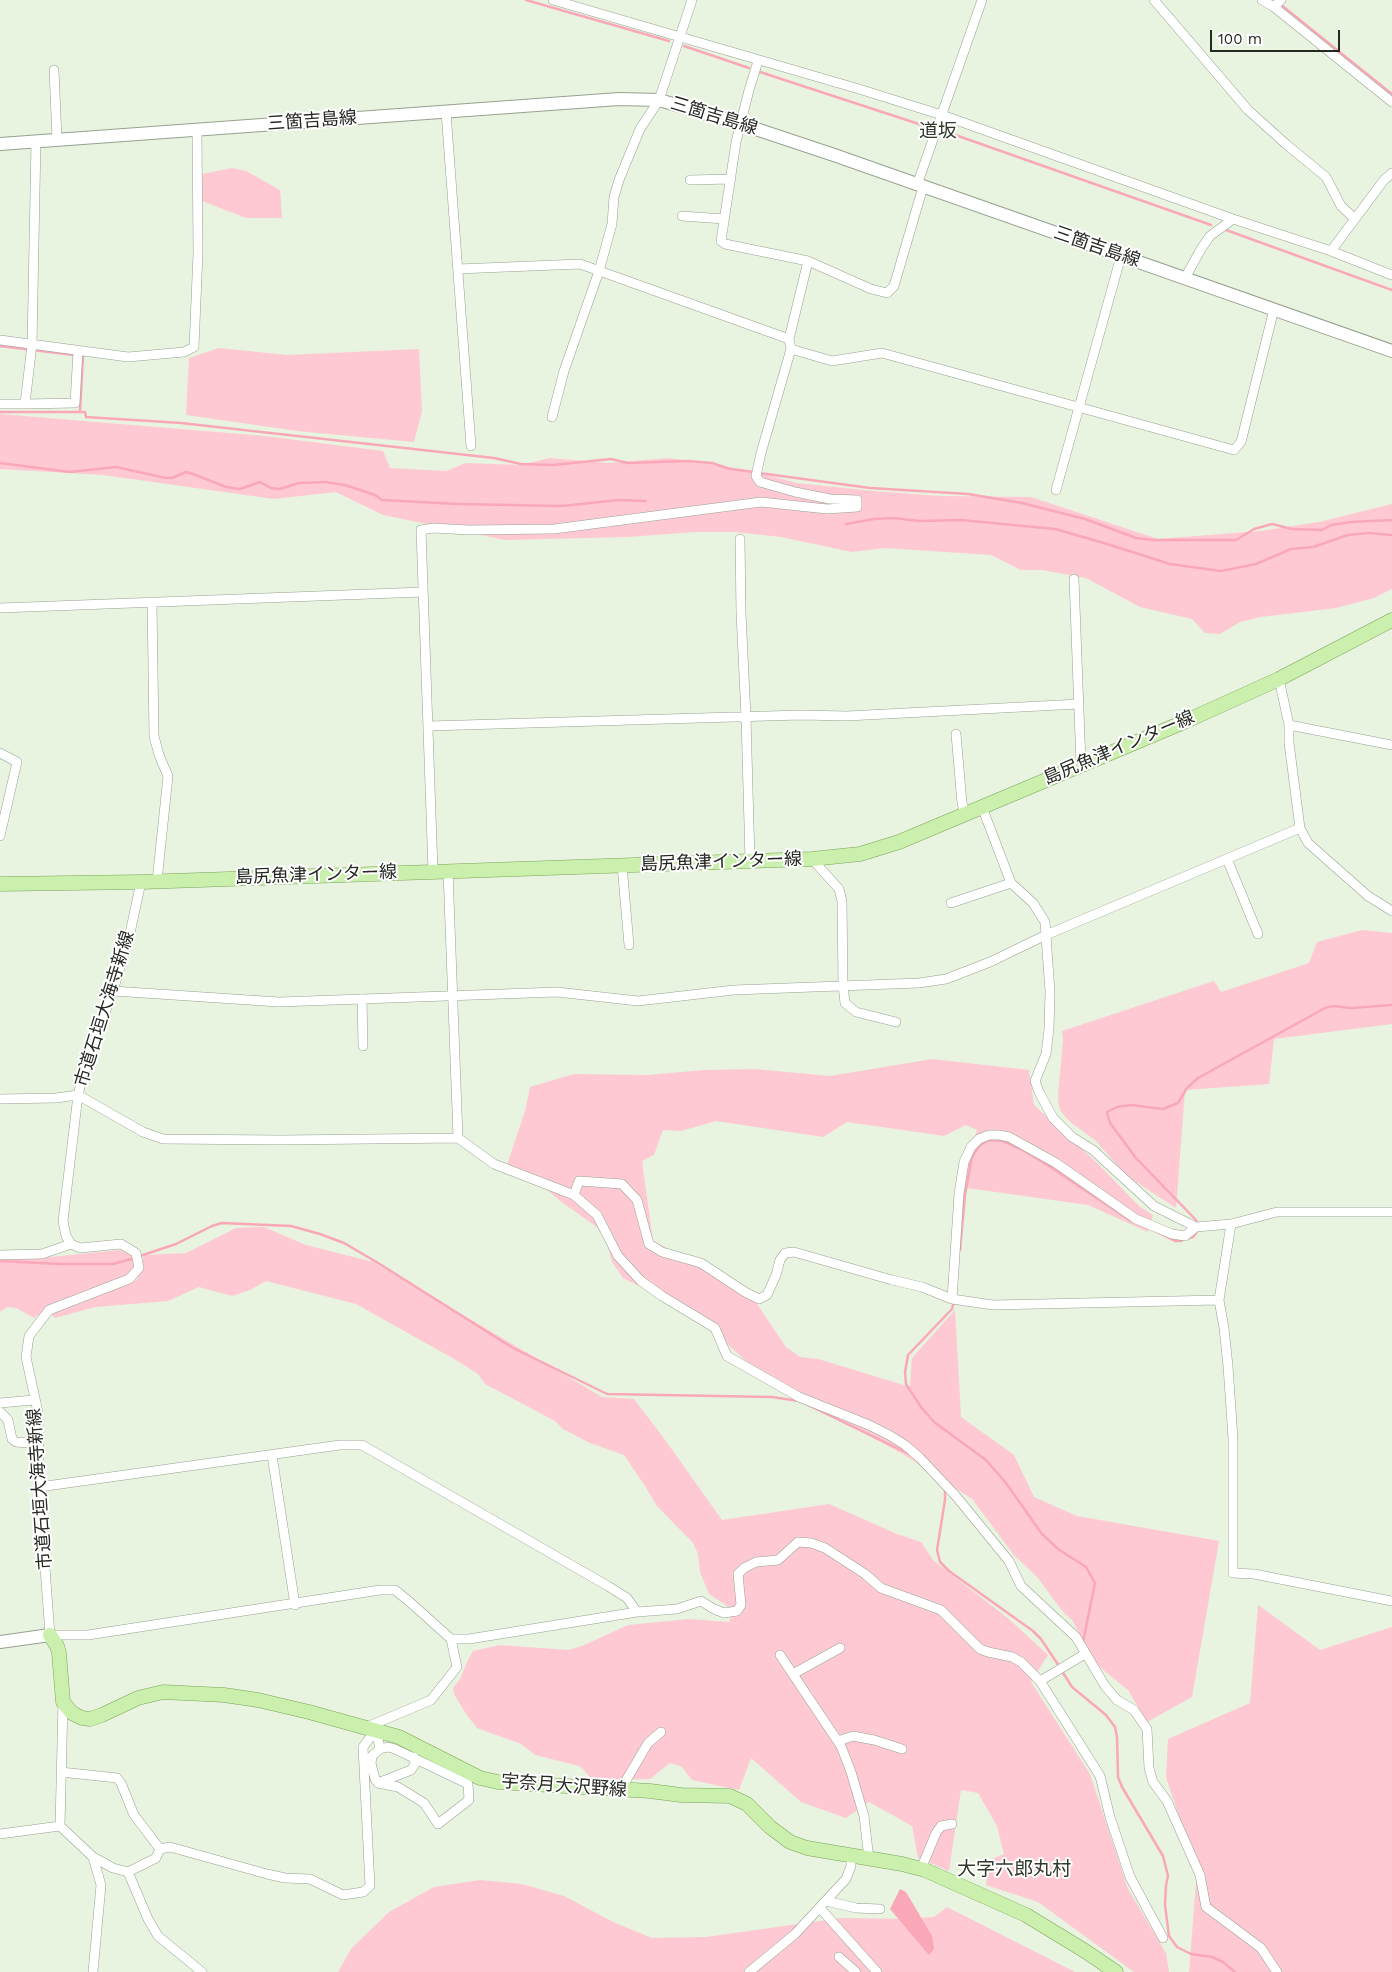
<!DOCTYPE html>
<html>
<head>
<meta charset="utf-8">
<style>
  body { margin:0 }
  #map { position:relative; width:1392px; height:1972px; overflow:hidden; background:#e8f3e0; font-family:"Work Sans",sans-serif }
  canvas { display:block }
  .scale { position:absolute; left:1210px; top:30px; width:130px; height:22px; box-sizing:border-box; border:2px solid #252922; border-top:0; padding-left:6px; font-size:15px; line-height:18px; white-space:nowrap; color:#252922; -webkit-text-stroke:4px #fff; paint-order:stroke }
</style>
</head>
<body>
<div id="map">
<canvas width="1392" height="1972"></canvas>
<div class="scale">100 m</div>
</div>
<script>
const ctx = document.querySelector('canvas').getContext('2d');
ctx.lineJoin = 'round';
function fill(path, color) { ctx.fillStyle = color; ctx.fill(path, 'evenodd'); }
const shape = rows => new Path2D(rows.map(r => 'M' + r).join(''));
function stroke(path, color, width, dash) { ctx.strokeStyle = color; ctx.lineWidth = width; ctx.lineCap = dash ? 'butt' : 'round'; ctx.setLineDash(dash || []); ctx.stroke(path); }
function write(font, color, halo, rows, align = 'center') {
  ctx.font = font + ' "Work Sans","Noto Sans JP",sans-serif'; ctx.lineWidth = 4; ctx.setLineDash([]); ctx.textBaseline = 'middle'; ctx.strokeStyle = halo; ctx.fillStyle = color; for (const [text, x, y, turn = 0] of rows) {
    ctx.save(); ctx.translate(x, y); ctx.rotate((+turn || 0) * Math.PI / 180); ctx.textAlign = isNaN(turn) ? turn : align; if (halo) ctx.strokeText(text, 0, 0); ctx.fillText(text, 0, 0); ctx.restore();
  }
}
fill(shape([
  [232,168,246,171,280,190,282,218,246,218,202,201,202,174],
  [219,348,287,355,419,349,422,411,414,442,297,431,186,415,189,358],
  [0,414,265,436,383,451,390,468,446,471,466,463,520,465,550,458,609,463,669,458,748,470,797,483,873,491,941,496,1031,497,1158,539,1260,531,1319,522,1392,504,1392,589,1374,598,1336,608,1261,617,1240,622,1220,634,1205,633,1192,619,1140,607,1086,578,1042,570,1021,570,991,555,885,548,852,552,781,537,735,532,695,532,628,537,505,540,383,515,336,492,274,499,103,475,0,469],
  [1362,930,1392,933,1392,1024,1274,1039,1269,1084,1185,1090,1176,1208,1127,1176,1095,1140,1070,1122,1062,1113,1059,1107,1058,1095,1063,1040,1062,1031,1214,981,1221,992,1309,963,1317,942],
  [932,1059,1029,1070,1034,1105,1096,1162,1140,1207,1153,1215,1148,1232,1088,1205,960,1187,977,1130,966,1125,944,1136,847,1122,823,1137,716,1121,681,1131,663,1130,654,1155,642,1161,653,1241,703,1266,753,1298,786,1347,800,1357,818,1359,910,1387,912,1358,955,1310,961,1417,1014,1455,1034,1497,1077,1516,1219,1541,1192,1697,1147,1722,1128,1690,1096,1664,1072,1620,1063,1612,1037,1577,1014,1555,972,1499,903,1454,806,1402,790,1386,747,1362,693,1313,623,1278,612,1262,607,1244,598,1228,559,1200,530,1175,507,1165,525,1111,530,1087,574,1074,648,1075,704,1070,754,1069,830,1076],
  [264,1227,306,1245,373,1262,602,1397,634,1399,663,1437,722,1520,829,1504,897,1534,921,1542,934,1561,1009,1619,1048,1655,1031,1682,1090,1774,1128,1889,1166,1953,1169,1972,1134,1972,1038,1902,986,1885,988,1861,1004,1854,997,1826,978,1793,961,1790,949,1871,918,1858,912,1826,869,1802,846,1818,801,1802,751,1758,739,1790,692,1780,682,1767,670,1763,650,1779,592,1780,584,1770,579,1766,535,1755,521,1744,477,1728,466,1714,454,1694,453,1688,460,1679,467,1662,473,1651,500,1645,568,1650,582,1646,628,1625,689,1619,729,1622,733,1610,709,1594,700,1572,698,1554,693,1543,657,1506,645,1486,624,1455,590,1443,563,1429,555,1421,485,1384,478,1374,456,1360,356,1304,266,1281,250,1290,232,1296,199,1287,168,1301,95,1307,55,1318,51,1314,137,1280,144,1255,186,1253,236,1228],
  [120,1250,134,1256,137,1267,128,1276,56,1303,34,1318,16,1308,7,1307,0,1312,0,1257,40,1258],
  [1258,1605,1320,1650,1392,1627,1392,1972,1189,1972,1197,1871,1166,1777,1168,1739,1250,1703],
  [480,1880,522,1884,564,1896,613,1922,652,1938,706,1937,841,1918,905,1919,934,1917,947,1907,1075,1972,338,1972,351,1949,389,1912,434,1887]
]), '#fec9d2');
fill(shape([
  [900,1889,906,1892,932,1936,934,1949,929,1955,890,1909]
]), '#faa8b8');
stroke(shape([
  [526,0,669,41],
  [1280,4,1392,94],
  [684,46,749,68],
  [760,72,931,128],
  [944,131,1211,225],
  [1226,230,1392,290],
  [0,346,74,355],
  [80,356,83,356,80,412],
  [0,412,85,412,86,417,181,423,494,458,521,464,553,465,611,459,628,463,688,461,712,463,730,469,754,472],
  [0,463,70,472,116,467,166,478,172,478,186,472,193,474,226,487,240,489,260,482,271,488,280,489,299,483,325,482,345,485,375,495,382,500,458,504,562,506,619,500,646,501],
  [759,473,870,488,968,494,1022,503,1085,519,1136,538,1153,540,1236,540,1254,529,1272,524,1292,529,1322,530,1331,525,1351,522,1392,520],
  [846,524,874,519,894,518,920,521,961,520,1055,529,1104,543,1170,564,1221,571,1256,564,1291,549,1313,547,1348,535,1368,533,1392,535],
  [1197,1224,1196,1220,1136,1158,1110,1123,1107,1112,1117,1107,1131,1105,1163,1109,1178,1103,1187,1088,1198,1078,1325,1008,1333,1006,1351,1008,1392,1005],
  [1155,1231,1175,1241,1180,1241,1193,1237,1199,1229],
  [960,1250,965,1195,972,1157,980,1145,989,1140,1003,1141,1023,1150,1052,1168,1131,1221],
  [140,1256,176,1244,212,1226,222,1223,291,1226,320,1234,344,1243,378,1263,513,1348,607,1394,772,1397,799,1401],
  [0,1261,60,1264,113,1264,135,1258],
  [954,1301,952,1309,908,1355,905,1372,906,1384,921,1407,934,1422,986,1460,1006,1483,1042,1534,1058,1549,1086,1567,1095,1583,1083,1642],
  [808,1405,909,1454],
  [945,1489,945,1500,937,1550,940,1562,949,1571,1033,1631,1041,1639,1059,1666],
  [1062,1671,1072,1687,1106,1715,1115,1727,1117,1737,1118,1777,1122,1787,1163,1856,1168,1876,1166,1885,1165,1905,1169,1936,1177,1947,1191,1954,1212,1957,1223,1962,1235,1972]
]), '#faa8b8', 2.5);
const street = shape([
  [553,0,859,89,942,115,1233,219],
  [1154,0,1248,110,1287,145,1326,177,1341,206,1355,219],
  [1262,0,1274,7,1281,0],
  [1274,7,1392,102],
  [758,61,749,90,736,142,721,241,725,244,808,261,871,289,887,293,894,286,923,187],
  [54,70,57,139],
  [446,112,471,446],
  [690,180,731,179],
  [917,185,982,0],
  [682,216,724,219],
  [1331,251,1392,275],
  [458,269,580,264,789,339],
  [1185,278,1201,249,1210,236,1233,219,1331,251,1384,180,1392,173],
  [0,340,128,357,184,352,194,347,198,253,197,130],
  [791,349,832,361,882,353,1234,450,1241,442,1274,309],
  [0,404,25,404,32,344,36,141],
  [25,404,75,403,78,350],
  [552,417,564,371,599,271,612,224,614,197,619,180,640,129,659,100,692,0],
  [1056,490,1121,256],
  [740,539,741,613,746,717,750,861],
  [1074,579,1081,764],
  [152,602,154,736,159,755,168,776,157,881],
  [0,608,423,592],
  [1279,679,1289,725,1289,743,1300,828,1308,843,1368,896,1392,911],
  [1289,725,1392,745],
  [429,726,801,715,847,716,1079,704],
  [956,734,962,803,965,814],
  [0,753,17,762,0,836],
  [982,807,1011,883,1033,903,1045,922,1050,992,1049,1029,1046,1054,1035,1081,1039,1092,1053,1118,1072,1137,1093,1150,1154,1206,1196,1227,1231,1224,1277,1212,1392,1212],
  [812,859,839,889,842,901,843,985,845,1003,856,1012,896,1022],
  [1227,859,1258,934],
  [622,865,629,945],
  [433,871,421,530,433,528,469,530,554,529,761,502,827,509,857,507,857,500,830,499,795,492,760,482,756,476,761,453,791,349,789,339,808,261],
  [448,871,458,1138],
  [141,882,130,933,113,991,86,1064,78,1095,63,1221,66,1236,71,1244,80,1248,121,1244,136,1253,139,1268,129,1279,49,1310,29,1336,26,1357,38,1412,39,1487,50,1635,88,1635,380,1590,395,1590,411,1603,451,1639,457,1667,431,1700,367,1727],
  [951,903,1011,883],
  [113,991,279,1002,557,992,638,1001,734,990,919,983,946,979,990,962,1046,935,1300,828],
  [362,999,363,1046],
  [0,1099,56,1098,78,1095,143,1132,163,1139,281,1140,458,1138,494,1164,574,1195,597,1215,618,1256,641,1281,662,1296,715,1328,727,1356,799,1397,869,1425,889,1435,905,1445,920,1458,955,1495,1009,1561,1021,1586,1076,1637,1105,1686,1117,1700,1134,1710,1147,1729,1149,1768,1153,1782,1167,1801,1200,1875,1206,1907,1261,1948,1277,1972],
  [574,1195,579,1181,622,1184,637,1200,649,1244,662,1252,701,1263,745,1292,759,1299,767,1295,776,1275,780,1260,785,1253,794,1252,892,1280,922,1287,952,1299,993,1305,1219,1300],
  [1231,1224,1219,1300,1224,1328,1228,1366,1233,1439,1233,1573,1254,1574,1392,1601],
  [0,1255,42,1254,71,1244],
  [952,1299,959,1194,964,1162,971,1147,979,1139,989,1135,999,1135,1009,1137,1056,1163,1136,1219,1172,1234,1185,1236,1196,1227],
  [0,1403,34,1400],
  [0,1412,8,1420,12,1439,16,1442,39,1444],
  [272,1455,295,1605],
  [39,1487,340,1445,362,1445,608,1586,627,1598,637,1612,469,1639,451,1639],
  [637,1612,677,1609,701,1601,714,1609,724,1613,737,1611,741,1605,738,1574,744,1568,756,1562,778,1560,798,1542,811,1543,825,1548,865,1574,881,1588,941,1610,980,1649,988,1652,1012,1657,1021,1662,1040,1681,1085,1654],
  [780,1655,841,1746,851,1772,864,1816,869,1859],
  [793,1674,840,1648],
  [1040,1681,1100,1776,1110,1817,1130,1877,1163,1938],
  [63,1702,60,1826,93,1857,113,1868,128,1872,148,1919,158,1936,202,1972],
  [376,1730,380,1749,372,1756,371,1763,375,1779,378,1783,398,1787,424,1803,438,1824,469,1800,468,1784,395,1749,388,1747,380,1749],
  [838,1741,853,1736,874,1740,902,1749],
  [61,1772,117,1778,121,1783,134,1815,160,1849,156,1858,128,1872],
  [378,1783,411,1770,415,1764,414,1757],
  [621,1789,648,1743,661,1732],
  [0,1834,60,1826],
  [160,1849,170,1847,267,1874,285,1878,310,1879,343,1895,363,1892,370,1886,363,1747,376,1730],
  [93,1857,101,1885,93,1972],
  [921,1869,936,1833,941,1826,952,1824],
  [826,1901,856,1908,880,1909],
  [820,1908,877,1972],
  [839,1957,856,1972],
  [749,1972,795,1934,846,1879,851,1866,851,1856]
]);
const secondary = shape([
  [0,144,619,99,659,100,741,124,834,155,1392,351],
  [0,1642,50,1635]
]);
const primary = shape([
  [0,884,141,882,750,861,812,859,860,854,899,842,1184,722,1279,679,1392,620],
  [50,1635,57,1646,59,1653,63,1702,72,1713,82,1718,90,1719,102,1715,138,1698,163,1692,224,1695,258,1700,309,1712,399,1737,480,1778,498,1782,650,1791,681,1795,730,1796,747,1804,770,1827,790,1842,807,1848,902,1864,925,1870,1026,1915,1085,1951,1116,1972]
]);
stroke(street, '#97a190', 10);
stroke(secondary, '#97a190', 14);
stroke(primary, '#7aa459', 15);
stroke(street, '#fff', 9);
stroke(secondary, '#fff', 12);
stroke(primary, '#cbf0ad', 14);
write('18px', '#252922', '#fff', [
  ["三箇吉島線",714,116,17],
  ["三箇吉島線",312,121,-4],
  ["三箇吉島線",1097,247,19],
  ["島尻魚津インター線",1119,748,-23],
  ["島尻魚津インター線",721,862,-2],
  ["島尻魚津インター線",316,875,-2],
  ["市道石垣大海寺新線",105,1009,-73],
  ["市道石垣大海寺新線",40,1489,-94],
  ["宇奈月大沢野線",564,1786,4]
]);
write('19px', '#30392a', '#fff', [
  ["道坂",938,131],
  ["大字六郎丸村",1014,1869]
]);
</script>
</body>
</html>
